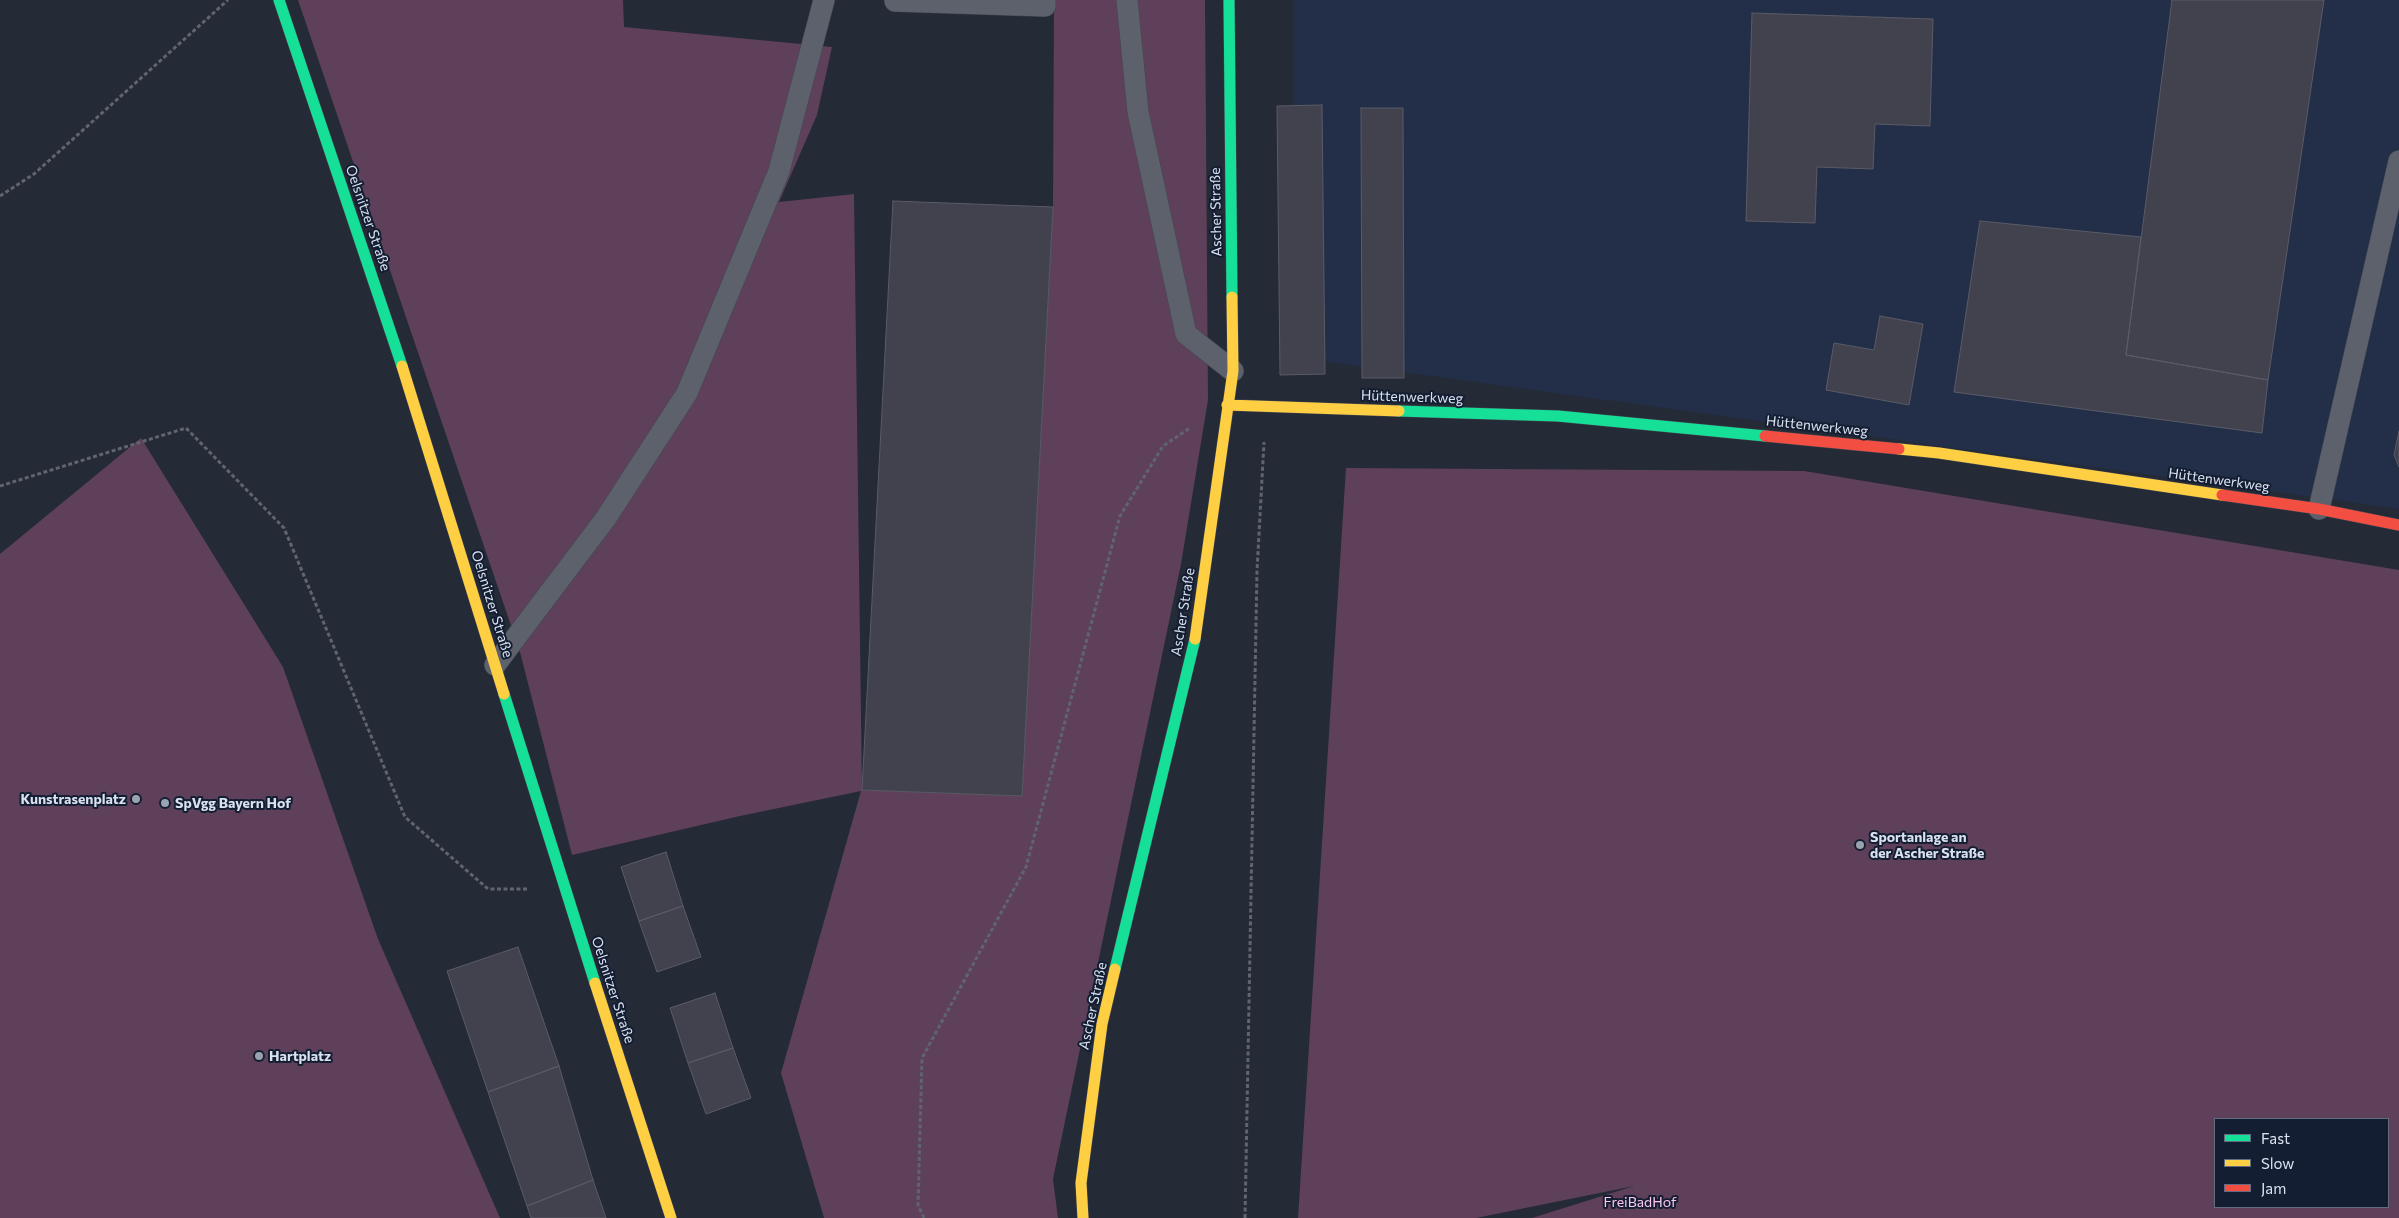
<!DOCTYPE html>
<html>
<head>
<meta charset="utf-8">
<style>
  body { margin:0 }
  #map { position:relative; width:2399px; height:1218px; overflow:hidden; background:#242a36; font-family:Commissioner,sans-serif }
  canvas { display:block }
  .legend { position:absolute; left:2214px; top:1118px; width:175px; height:90px; box-sizing:border-box; background:#141e33; border:1px solid #636c7f; margin:0; padding:6px 9px; list-style:none; font-size:15px; color:#dae2f0 }
  .legend li { display:flex; align-items:center; gap:10px; height:25px }
  .legend b { width:25px; border:1px solid #636c7f }
</style>
</head>
<body>
<div id="map">
<canvas width="2399" height="1218"></canvas>
<ul class="legend">
<li><b style="height:6px;background:#16e098"></b>Fast</li>
<li><b style="height:6px;background:#ffcf43"></b>Slow</li>
<li><b style="height:6px;background:#f24e42"></b>Jam</li>
</ul>
</div>
<script>
const ctx = document.querySelector('canvas').getContext('2d');
ctx.lineJoin = 'round';
function fill(path, color) { ctx.fillStyle = color; ctx.fill(path, 'evenodd'); }
const shape = rows => new Path2D(rows.map(r => 'M' + r).join(''));
function stroke(path, color, width, dash) { ctx.strokeStyle = color; ctx.lineWidth = width; ctx.lineCap = dash ? 'butt' : 'round'; ctx.setLineDash(dash || []); ctx.stroke(path); }
function write(font, color, halo, rows, align = 'center') {
  ctx.font = font + ' Commissioner,sans-serif'; ctx.lineWidth = 4; ctx.setLineDash([]); ctx.textBaseline = 'middle'; ctx.strokeStyle = halo; ctx.fillStyle = color; for (const [text, x, y, turn = 0] of rows) {
    ctx.save(); ctx.translate(x, y); ctx.rotate((+turn || 0) * Math.PI / 180); ctx.textAlign = isNaN(turn) ? turn : align; if (halo) ctx.strokeText(text, 0, 0); ctx.fillText(text, 0, 0); ctx.restore();
  }
}
fill(shape([
  [1293,0,2399,0,2399,509,1293,357]
]), '#232f48');
fill(shape([
  [298,0,623,0,624,27,832,47,817,115,779,202,854,194,862,790,1022,796,1053,207,1054,0,1205,0,1208,400,1181,564,1053,1179,1058,1218,824,1218,781,1073,861,791,740,816,572,855,520,652],
  [141,438,283,667,378,939,500,1218,0,1218,0,554],
  [1346,468,1804,471,2399,570,2399,1218,1532,1218,1634,1186,1476,1218,1298,1218],
  [2215,1119,2388,1119,2388,1207,2215,1207]
]), '#5e405a');
const building = shape([
  [2172,0,2324,0,2268,380,2126,355,2172,0],
  [1752,13,1933,19,1930,126,1875,124,1873,169,1817,167,1815,223,1746,221,1752,13],
  [1322,105,1325,374,1280,375,1277,106,1322,105],
  [1361,108,1403,108,1404,378,1362,378,1361,108],
  [893,201,1053,207,1022,796,862,790,893,201],
  [1980,221,2141,237,2126,355,2268,380,2262,433,1954,392,1980,221],
  [1880,316,1923,324,1909,405,1826,390,1834,343,1874,350,1880,316],
  [2399,431,2399,467,2394,455,2399,431],
  [666,852,683,906,639,921,621,867,666,852],
  [683,906,701,957,657,972,639,921,683,906],
  [518,947,559,1066,488,1092,447,971,518,947],
  [715,993,733,1048,688,1063,670,1008,715,993],
  [733,1048,751,1098,706,1114,688,1063,733,1048],
  [559,1066,593,1180,527,1206,488,1092,559,1066],
  [593,1180,606,1218,531,1218,527,1206,593,1180]
]);
fill(building, '#41424d');
stroke(building, '#5a5b66', 1);
const lane = shape([
  [1127,0,1138,112,1186,334,1233,371],
  [895,1,1045,6,1045,0],
  [2319,509,2399,161],
  [495,665,606,518,687,393,779,171,824,0]
]);
const fast = shape([
  [279,0,402,366],
  [1229,0,1232,297],
  [1399,411,1558,416,1765,436],
  [504,694,595,983],
  [1115,969,1195,639]
]);
const slow = shape([
  [402,366,504,694],
  [1227,405,1399,411],
  [1899,449,1939,453,2222,495],
  [1195,639,1233,371,1232,297],
  [595,983,671,1218],
  [1083,1218,1081,1183,1102,1024,1115,969]
]);
const jam = shape([
  [1765,436,1899,449],
  [2222,495,2319,509,2399,525]
]);
stroke(lane, '#434853', 22);
stroke(fast, '#434853', 12);
stroke(slow, '#434853', 12);
stroke(jam, '#434853', 12);
stroke(shape([
  [0,196,34,174,228,0],
  [0,486,186,428,284,528,405,817,488,889,529,889],
  [924,1218,918,1205,922,1058,1026,867,1120,516,1163,446,1190,428],
  [1245,1218,1257,571,1264,442]
]), '#60646d', 3, [4, 2.5]);
stroke(lane, '#5c616b', 21);
stroke(fast, '#16e098', 11);
stroke(slow, '#ffcf43', 11);
stroke(jam, '#f24e42', 11);
for (const [x, y, r, color] of [
  [136,799,5,"#9aa2af"],
  [165,803,5,"#9aa2af"],
  [1860,845,5,"#9aa2af"],
  [259,1056,5,"#9aa2af"]
]) { const dot = new Path2D(); dot.arc(x, y, r, 0, 2 * Math.PI); ctx.fillStyle = color; ctx.fill(dot); stroke(dot, '#141e33', 2); }
write('14px', '#dae2f0', '#141e33', [
  ["Ascher Straße",1216,212,-91],
  ["Oelsnitzer Straße",368,218,71],
  ["Hüttenwerkweg",1412,397,2],
  ["Hüttenwerkweg",1817,426,6],
  ["Hüttenwerkweg",2219,480,8],
  ["Oelsnitzer Straße",492,604,73],
  ["Ascher Straße",1183,612,-81],
  ["Oelsnitzer Straße",613,990,72],
  ["Ascher Straße",1093,1006,-78]
]);
write('bold 14px', '#dae2f0', '#141e33', [
  ["Kunstrasenplatz",126,799,"right"],
  ["SpVgg Bayern Hof",175,803],
  ["Sportanlage an",1870,837],
  ["der Ascher Straße",1870,853],
  ["Hartplatz",269,1056]
], 'left');
write('14px', '#fec7f1', '#141e33', [
  ["FreiBadHof",1640,1202]
]);
</script>
</body>
</html>
